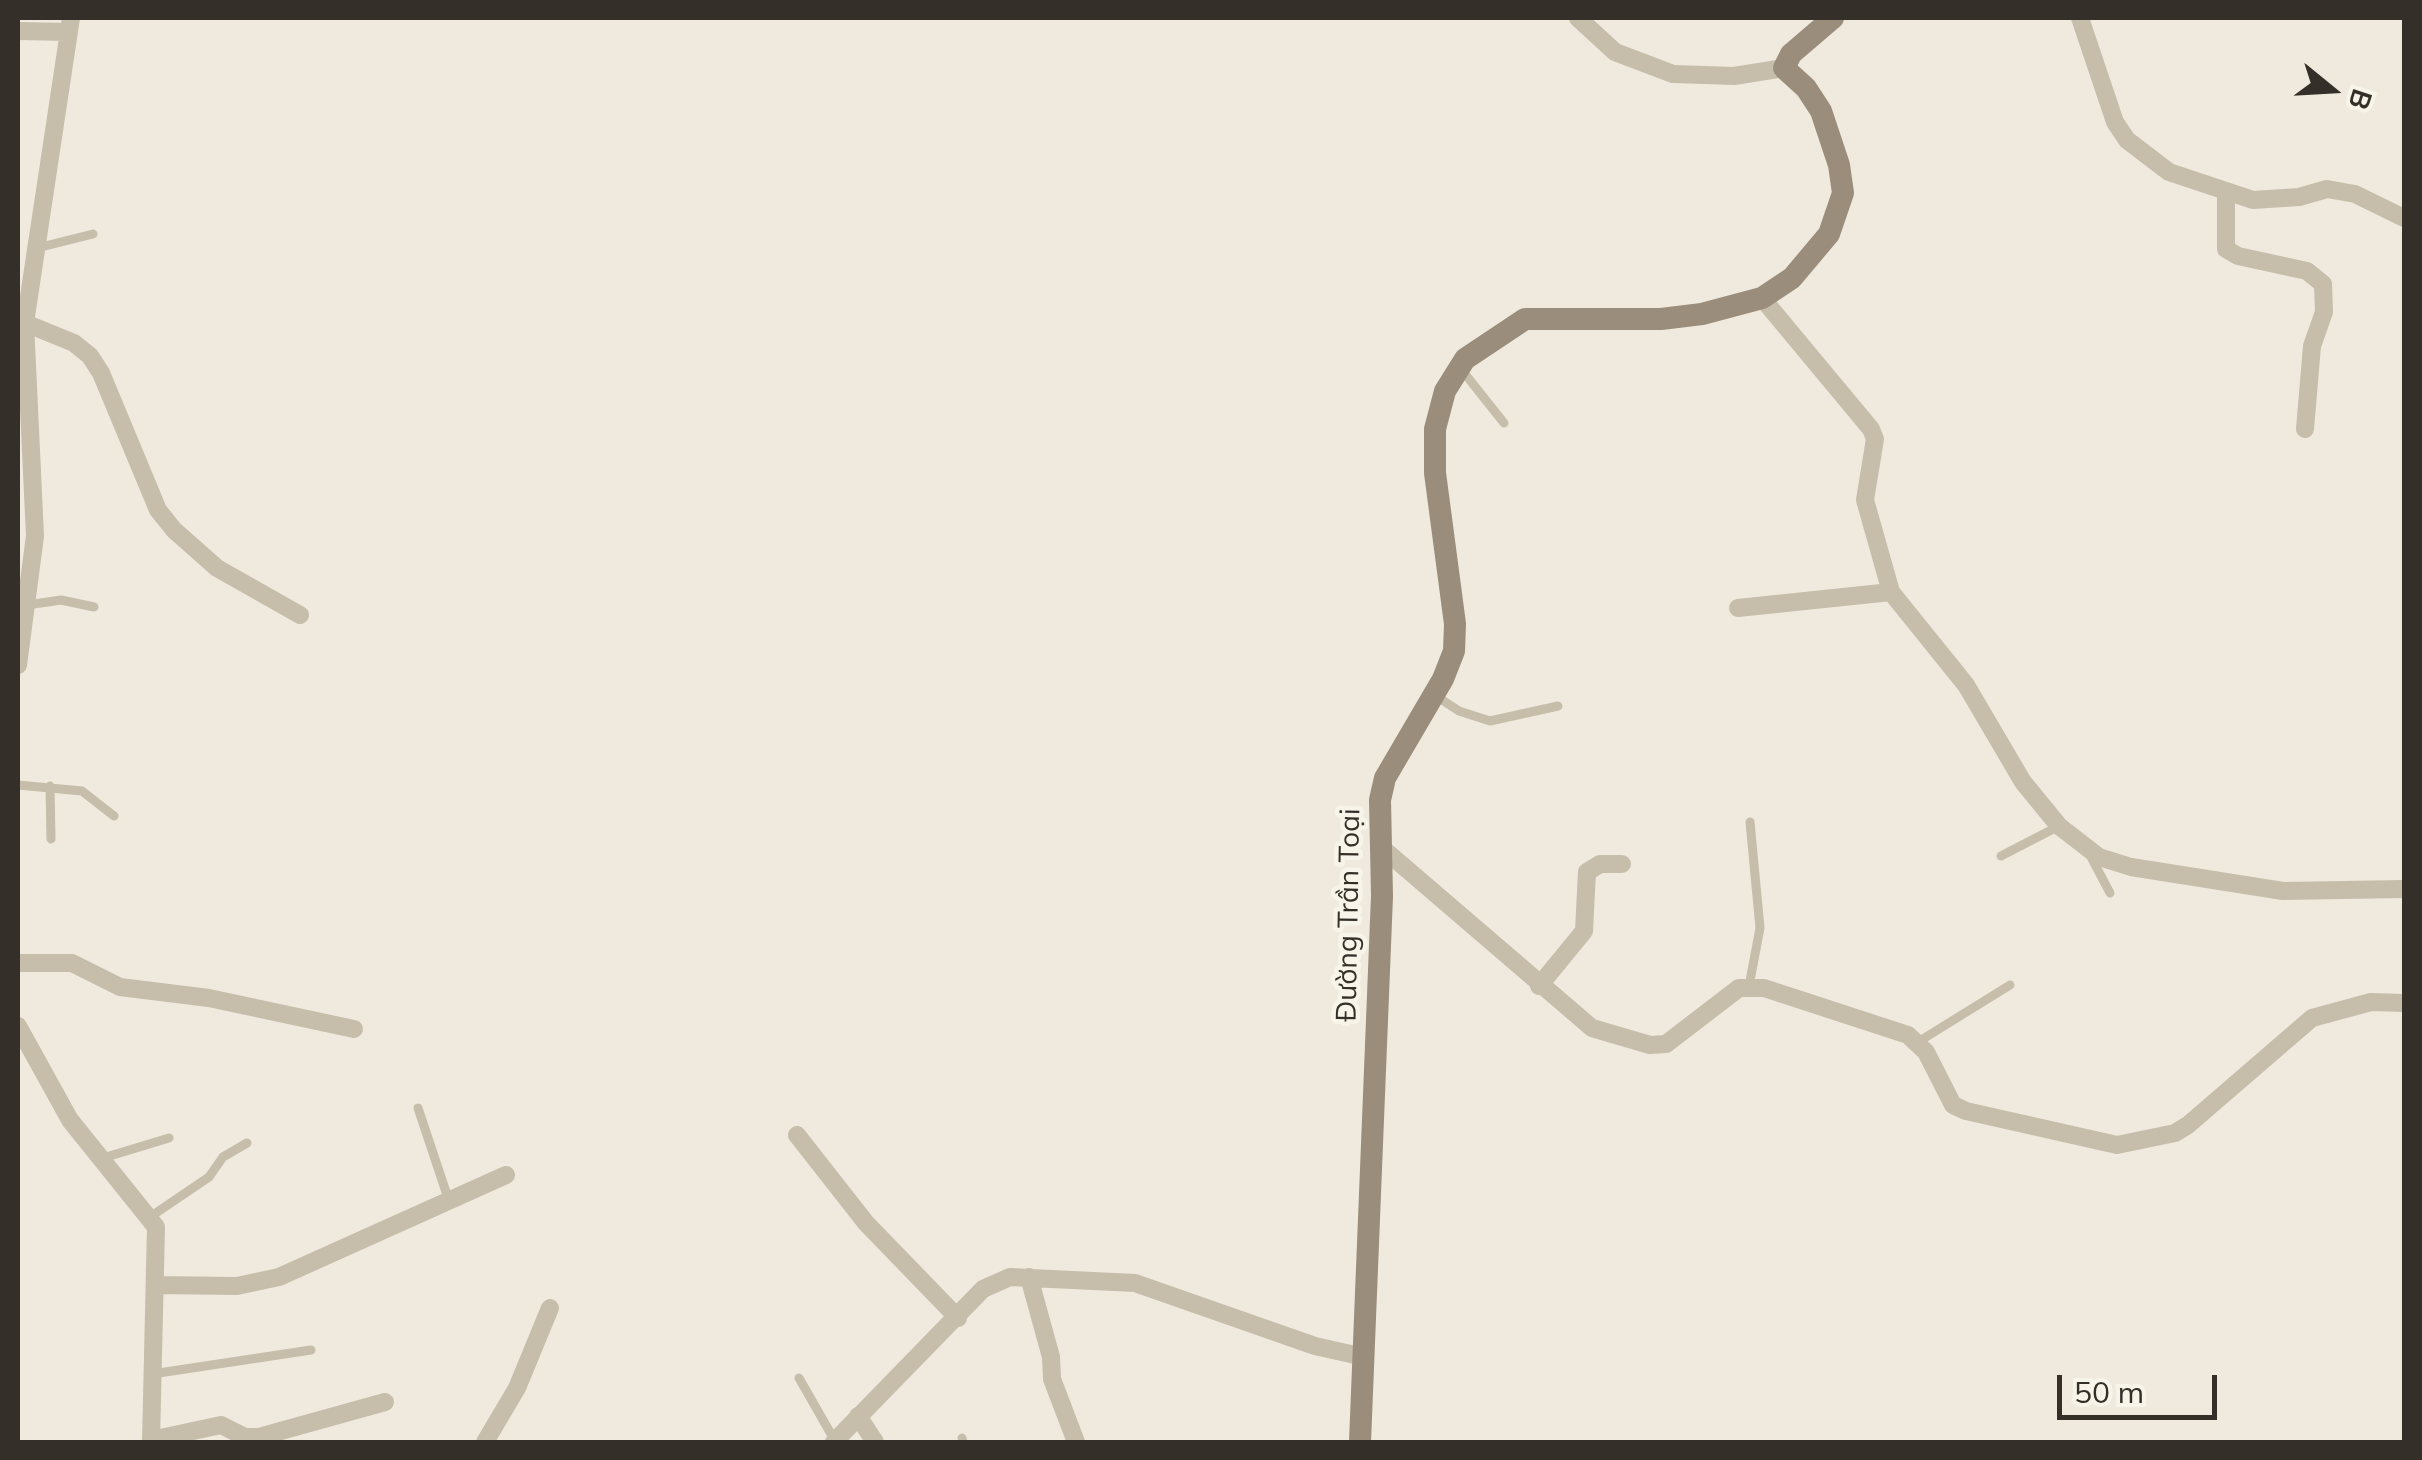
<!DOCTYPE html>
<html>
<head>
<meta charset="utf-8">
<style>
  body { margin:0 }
  #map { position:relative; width:2422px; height:1460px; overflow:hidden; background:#efeadd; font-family:Mulish,sans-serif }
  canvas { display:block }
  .frame { position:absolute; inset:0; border:20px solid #352f29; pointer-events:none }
  .north { position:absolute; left:2282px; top:40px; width:100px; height:100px; -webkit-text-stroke:8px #f7f4e9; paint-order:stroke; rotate:108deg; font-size:28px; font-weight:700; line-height:40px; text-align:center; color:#352f29 }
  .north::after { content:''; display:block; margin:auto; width:35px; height:45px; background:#352f29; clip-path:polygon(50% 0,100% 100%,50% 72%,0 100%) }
  .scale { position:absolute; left:2057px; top:1375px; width:160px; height:45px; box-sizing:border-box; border:5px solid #352f29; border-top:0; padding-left:12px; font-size:30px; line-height:35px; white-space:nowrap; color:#352f29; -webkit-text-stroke:8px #f7f4e9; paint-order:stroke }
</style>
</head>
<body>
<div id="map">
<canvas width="2422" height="1460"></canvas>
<div class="frame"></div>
<div class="north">B</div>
<div class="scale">50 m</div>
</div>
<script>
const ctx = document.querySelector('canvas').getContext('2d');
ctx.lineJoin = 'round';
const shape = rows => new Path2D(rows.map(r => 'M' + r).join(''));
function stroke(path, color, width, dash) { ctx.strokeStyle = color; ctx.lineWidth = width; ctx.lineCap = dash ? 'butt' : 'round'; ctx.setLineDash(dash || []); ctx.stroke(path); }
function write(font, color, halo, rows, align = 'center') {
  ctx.font = font + ' Mulish,sans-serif'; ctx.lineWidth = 9; ctx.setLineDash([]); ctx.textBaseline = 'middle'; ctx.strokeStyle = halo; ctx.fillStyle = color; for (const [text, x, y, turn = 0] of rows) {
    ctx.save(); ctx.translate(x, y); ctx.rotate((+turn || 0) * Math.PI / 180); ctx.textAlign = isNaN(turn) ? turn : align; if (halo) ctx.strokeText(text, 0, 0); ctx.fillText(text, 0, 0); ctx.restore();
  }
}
stroke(shape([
  [37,248,93,234],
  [1461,369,1504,423],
  [27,605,61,600,94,607],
  [1436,696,1459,711,1490,721,1558,706],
  [18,785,82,791,114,816],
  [50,786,51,839],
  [2001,856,2059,826],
  [2091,857,2110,893],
  [1749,986,1760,928,1750,822],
  [1918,1042,2010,985],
  [418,1108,449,1201],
  [103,1158,169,1138],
  [150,1217,209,1177,223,1157,247,1143],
  [152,1374,311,1350],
  [799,1378,835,1441],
  [962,1438,963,1442]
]), '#c6bdab', 9);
stroke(shape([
  [1578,18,1615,52,1673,74,1734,76,1784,68],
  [2080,18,2115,122,2127,140,2169,172,2253,200,2299,197,2327,189,2355,194,2404,218],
  [18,31,69,32],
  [2226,192,2226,249,2238,256,2307,271,2323,284,2324,312,2312,346,2305,429],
  [1762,298,1871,429,1875,439,1865,500,1891,592,1966,685,2023,782,2059,826,2099,857,2131,867,2283,891,2404,889],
  [25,323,74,343,90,356,101,373,158,510,174,530,217,568,300,615],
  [1738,608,1891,592],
  [18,665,35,536,25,323,71,18],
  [1381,847,1592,1028,1650,1045,1666,1044,1739,988,1764,988,1908,1035,1926,1052,1953,1105,1966,1111,2117,1145,2175,1133,2188,1125,2312,1018,2371,1002,2404,1003],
  [18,963,72,963,120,987,209,998,354,1029],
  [1539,986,1584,931,1587,872,1600,864,1622,864],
  [18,1026,70,1120,156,1227,151,1442],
  [797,1135,866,1223,958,1318],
  [1029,1277,1051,1357,1052,1379,1076,1442],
  [155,1285,237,1286,279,1277,506,1175],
  [858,1416,875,1442],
  [151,1440,221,1425,245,1437,259,1437,385,1402],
  [485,1442,517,1388,550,1308],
  [834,1442,983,1289,1010,1277,1135,1283,1315,1346,1364,1357]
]), '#c6bdab', 18);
stroke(shape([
  [1360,1442,1382,896,1380,800,1385,778,1443,679,1454,651,1455,624,1435,473,1435,429,1445,391,1465,359,1525,319,1661,319,1702,314,1762,298,1792,278,1829,234,1843,193,1839,165,1821,111,1806,88,1784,68,1791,54,1833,18]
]), '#9a8d7c', 22);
write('28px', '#352f29', '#f7f4e9', [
  ["Đường Trần Toại",1349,915,-89]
]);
</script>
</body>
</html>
